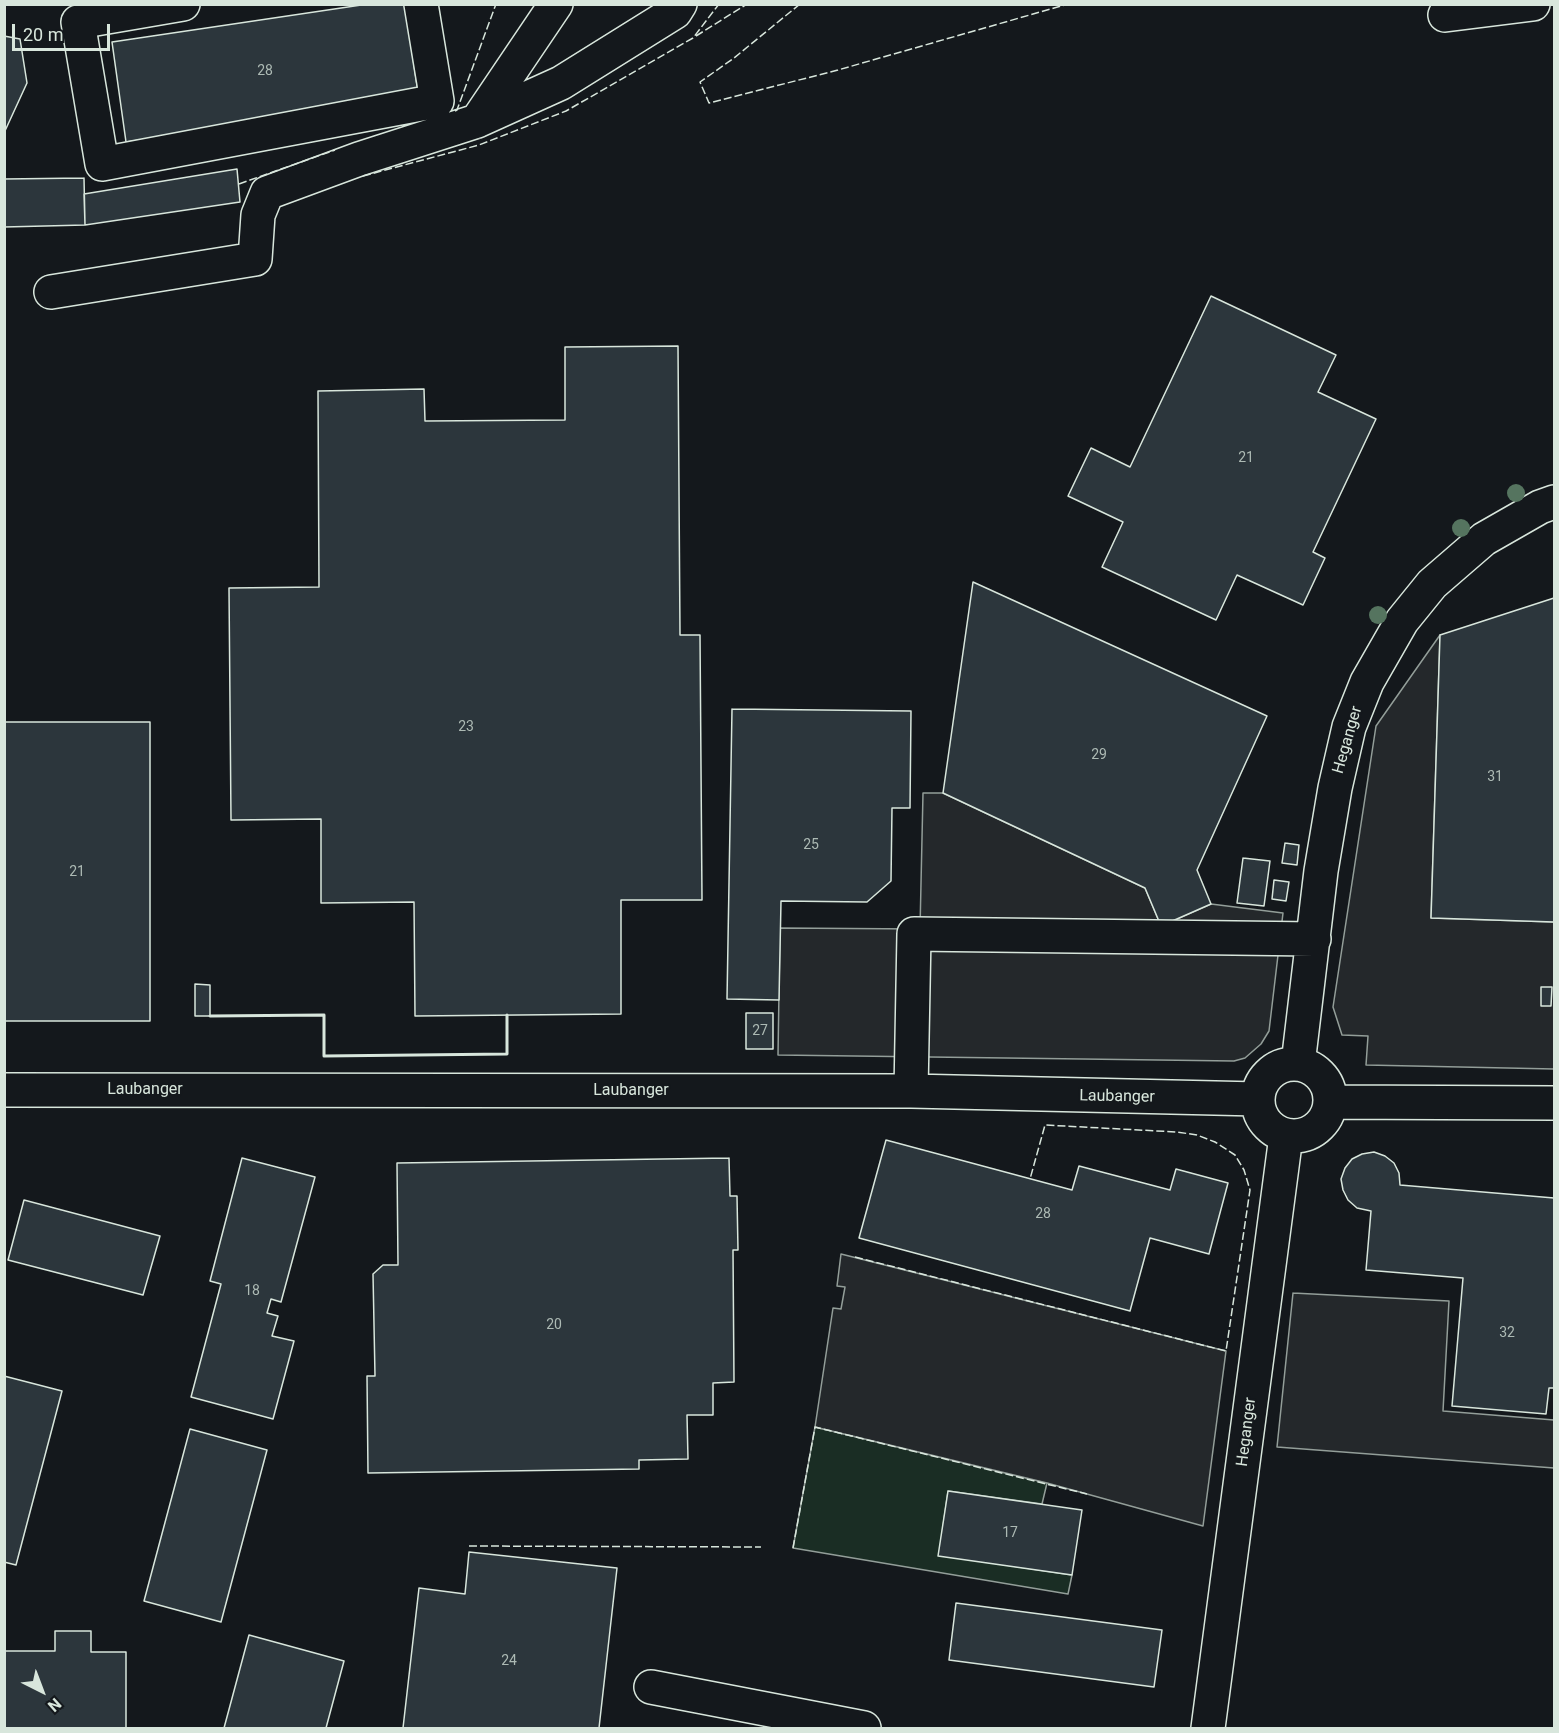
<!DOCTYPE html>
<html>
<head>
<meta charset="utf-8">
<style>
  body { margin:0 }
  #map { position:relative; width:1559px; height:1733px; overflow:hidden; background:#14181c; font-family:Roboto,sans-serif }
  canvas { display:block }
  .frame { position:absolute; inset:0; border:6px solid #d8e6dc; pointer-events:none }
  .north { position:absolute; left:12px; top:1661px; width:60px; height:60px; -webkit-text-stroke:4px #14181c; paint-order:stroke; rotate:138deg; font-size:16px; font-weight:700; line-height:24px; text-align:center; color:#d8e6dc }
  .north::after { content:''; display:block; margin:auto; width:21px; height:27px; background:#d8e6dc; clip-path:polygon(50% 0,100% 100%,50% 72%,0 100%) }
  .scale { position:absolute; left:12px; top:24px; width:98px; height:27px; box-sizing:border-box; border:3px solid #d8e6dc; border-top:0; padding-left:8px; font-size:18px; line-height:21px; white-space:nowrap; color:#d8e6dc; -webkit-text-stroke:4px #14181c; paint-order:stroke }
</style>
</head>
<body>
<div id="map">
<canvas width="1559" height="1733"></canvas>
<div class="frame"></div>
<div class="north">N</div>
<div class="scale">20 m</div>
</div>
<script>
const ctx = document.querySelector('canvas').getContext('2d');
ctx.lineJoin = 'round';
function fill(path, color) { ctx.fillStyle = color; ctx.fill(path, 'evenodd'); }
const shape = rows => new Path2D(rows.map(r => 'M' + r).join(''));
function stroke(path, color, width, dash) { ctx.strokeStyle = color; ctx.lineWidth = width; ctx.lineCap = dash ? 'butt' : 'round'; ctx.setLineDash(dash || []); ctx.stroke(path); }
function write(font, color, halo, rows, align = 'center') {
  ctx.font = font + ' Roboto,sans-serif'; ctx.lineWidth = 4.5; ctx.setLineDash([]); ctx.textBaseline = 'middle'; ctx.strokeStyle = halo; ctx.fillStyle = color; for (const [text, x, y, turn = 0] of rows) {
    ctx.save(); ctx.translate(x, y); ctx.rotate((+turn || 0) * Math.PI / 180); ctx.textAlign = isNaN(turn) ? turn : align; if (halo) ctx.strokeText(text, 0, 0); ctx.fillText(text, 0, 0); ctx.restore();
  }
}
const green = shape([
  [815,1427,1047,1483,1042,1504,948,1491,939,1555,1072,1575,1068,1594,793,1548,815,1427]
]);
fill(green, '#1a2d24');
stroke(green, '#939e99', 1.5);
const parking = shape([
  [1440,635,1431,918,1554,922,1554,1069,1366,1065,1368,1036,1342,1035,1333,1007,1376,726,1440,635],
  [923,793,943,793,1145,888,1161,926,1211,904,1283,913,1269,1031,1261,1044,1245,1058,1234,1061,778,1055,780,928,920,929,923,793],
  [841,1254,1226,1351,1203,1526,1047,1483,815,1427,833,1308,841,1309,845,1287,837,1286,841,1254],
  [1293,1293,1449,1301,1443,1411,1554,1420,1554,1468,1277,1447,1293,1293]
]);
fill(parking, '#24282b');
stroke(parking, '#939e99', 1.5);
const building = shape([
  [368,4,405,4,419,99,126,142,112,42,368,4],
  [4,36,20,39,27,83,4,133,4,36],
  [237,169,240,202,85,225,84,194,237,169],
  [84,178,85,225,4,227,4,179,84,178],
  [1211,296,1336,355,1318,392,1376,419,1313,552,1325,558,1303,605,1237,575,1216,620,1102,567,1123,522,1068,496,1091,448,1130,467,1211,296],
  [678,346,680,635,700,635,702,900,621,900,621,1014,415,1016,414,902,321,903,321,819,231,820,229,588,319,587,318,391,424,389,425,421,565,420,565,347,678,346],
  [973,582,1267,716,1197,870,1211,904,1161,926,1145,888,943,793,973,582],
  [1554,598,1554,922,1431,918,1440,635,1554,598],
  [732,709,911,711,910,808,892,808,891,881,867,902,781,901,779,1000,727,999,732,709],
  [4,722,150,722,150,1021,4,1021,4,722],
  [1285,843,1299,845,1297,865,1282,863,1285,843],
  [1243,858,1270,861,1264,906,1237,903,1243,858],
  [1274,880,1289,882,1286,901,1272,899,1274,880],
  [195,984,210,985,210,1016,195,1016,195,984],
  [1541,987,1552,987,1551,1006,1541,1006,1541,987],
  [746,1013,773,1013,773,1049,746,1049,746,1013],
  [886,1140,1072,1190,1079,1166,1170,1190,1176,1169,1228,1183,1209,1254,1150,1238,1130,1311,859,1238,886,1140],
  [1374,1152,1385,1156,1394,1163,1399,1173,1400,1185,1554,1198,1554,1388,1549,1388,1546,1414,1452,1406,1463,1278,1366,1270,1371,1211,1357,1208,1348,1200,1343,1190,1341,1179,1345,1168,1352,1159,1362,1154,1374,1152],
  [242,1158,315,1177,281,1302,271,1299,267,1313,278,1316,272,1336,294,1341,273,1419,191,1397,221,1284,210,1281,242,1158],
  [729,1158,730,1196,737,1196,738,1250,733,1250,734,1382,713,1383,713,1415,687,1415,688,1459,639,1460,639,1469,368,1473,367,1376,375,1376,373,1274,383,1265,398,1265,397,1163,729,1158],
  [24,1200,160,1236,143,1295,8,1260,24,1200],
  [4,1376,62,1391,16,1565,4,1562,4,1376],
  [190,1429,267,1450,221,1622,144,1601,190,1429],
  [948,1491,1082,1510,1072,1575,938,1556,948,1491],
  [469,1552,617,1568,599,1728,403,1728,419,1588,465,1594,469,1552],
  [956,1603,1162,1630,1154,1687,949,1660,956,1603],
  [55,1631,91,1631,91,1652,126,1652,126,1728,4,1728,4,1651,55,1651,55,1631],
  [249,1635,344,1661,326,1728,224,1728,249,1635]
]);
fill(building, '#2c363c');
stroke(building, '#d8e6dc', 1.5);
const minor = shape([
  [183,4,78,22,102,164,437,101,421,4],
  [1445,15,1533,4],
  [477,121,561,83,675,12,680,4],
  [51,292,255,259,258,215,267,193,359,159,477,121,556,4],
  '1258 1100a36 36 0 1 1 72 0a36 36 0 1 1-72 0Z',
  [1298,1064,1321,871,1335,788,1349,727,1367,682,1402,621,1432,584,1484,539,1540,507,1554,502],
  [4,1090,911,1091,1258,1099],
  [911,1091,914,934,1314,939],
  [1330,1102,1554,1103],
  [651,1687,864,1728],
  [1208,1728,1286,1136]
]);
stroke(minor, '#d8e6dc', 36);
stroke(minor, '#14181c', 33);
stroke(shape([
  [800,4,734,58,700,82,709,103,838,70,1068,4],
  [696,36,747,4],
  [455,111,457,110,496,4],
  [363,176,479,145,566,111,693,38,719,4],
  [239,184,335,150],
  [855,1257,1226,1351,1250,1190,1244,1170,1235,1155,1215,1142,1197,1135,1177,1132,1045,1125,1030,1179],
  [469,1546,761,1547],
  [793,1548,815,1427,1087,1494]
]), '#d8e6dc', 1.5, [8, 3]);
stroke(shape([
  [210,1016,324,1015,324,1056,507,1054,507,1015]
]), '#d8e6dc', 3);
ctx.fillStyle = '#55745f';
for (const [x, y] of [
  [1516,493],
  [1461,528],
  [1378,615]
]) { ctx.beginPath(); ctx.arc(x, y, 9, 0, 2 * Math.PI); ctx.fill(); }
write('14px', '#adbab4', null, [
  ["28",265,71],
  ["21",1246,458],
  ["23",466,727],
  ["29",1099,755],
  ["31",1495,777],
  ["25",811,845],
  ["21",77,872],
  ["27",760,1031],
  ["28",1043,1214],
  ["18",252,1291],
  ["20",554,1325],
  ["32",1507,1333],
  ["17",1010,1533],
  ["24",509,1661]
]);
write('16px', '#d8e6dc', '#14181c', [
  ["Heganger",1348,740,-74],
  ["Laubanger",145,1090],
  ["Laubanger",631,1091],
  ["Laubanger",1117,1097,1],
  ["Heganger",1247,1432,-83]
]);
</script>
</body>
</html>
